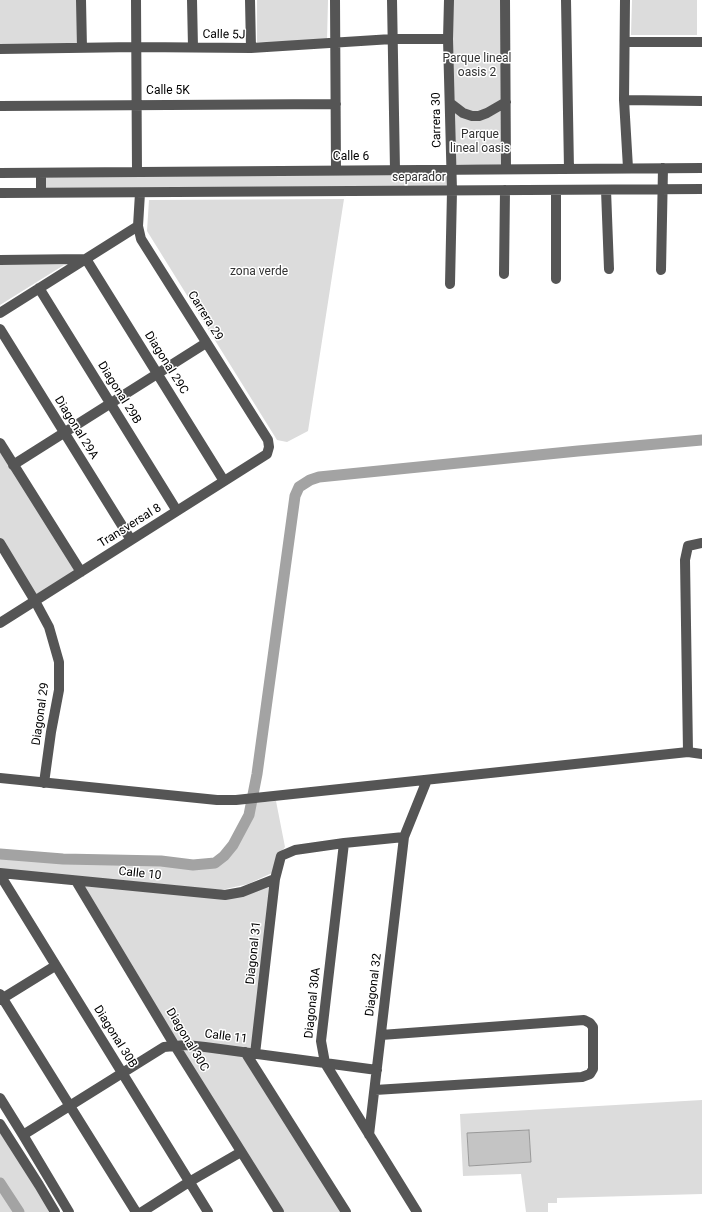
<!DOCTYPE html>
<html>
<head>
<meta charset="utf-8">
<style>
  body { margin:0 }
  canvas { display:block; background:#fff }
</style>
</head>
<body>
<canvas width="702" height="1212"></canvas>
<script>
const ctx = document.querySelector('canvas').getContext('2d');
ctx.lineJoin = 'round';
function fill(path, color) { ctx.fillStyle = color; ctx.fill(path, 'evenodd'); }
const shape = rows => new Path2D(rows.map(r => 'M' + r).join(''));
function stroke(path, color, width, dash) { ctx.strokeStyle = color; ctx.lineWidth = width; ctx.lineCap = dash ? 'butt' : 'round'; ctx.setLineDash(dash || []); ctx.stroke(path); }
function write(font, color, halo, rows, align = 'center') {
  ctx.font = font + ' Roboto,sans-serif'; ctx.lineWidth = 3; ctx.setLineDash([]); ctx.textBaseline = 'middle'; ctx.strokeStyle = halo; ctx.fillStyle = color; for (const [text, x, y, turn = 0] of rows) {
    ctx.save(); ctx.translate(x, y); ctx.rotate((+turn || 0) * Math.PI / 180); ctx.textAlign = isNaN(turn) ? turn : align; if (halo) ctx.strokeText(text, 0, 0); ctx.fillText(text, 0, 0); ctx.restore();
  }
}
fill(shape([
  [0,0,81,0,82,48,0,49],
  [257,0,328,0,327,41,257,42],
  [453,0,500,0,503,100,478,113,467,112,453,101,452,33],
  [632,0,697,0,697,35,631,35],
  [504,105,504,166,453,164,452,108,462,116],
  [452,165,452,191,41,193,41,173],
  [344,199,308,431,287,442,277,440,147,231,149,200],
  [0,265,64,265,0,305],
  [0,446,81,572,35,601,0,543],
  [276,801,285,847,278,856,272,873,248,884,221,890,0,869,0,856,62,861,161,862,193,866,215,863,226,858,233,849,251,818,254,803],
  [275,879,255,1054,246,1052,346,1212,279,1212,76,881,225,895],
  [702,1100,702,1194,557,1198,557,1203,548,1203,548,1212,526,1212,521,1174,463,1176,460,1114],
  [529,1130,531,1162,469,1166,467,1134],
  [0,1129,37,1186,49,1212,0,1212]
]), '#dcdcdc');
stroke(shape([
  [0,854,63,859,161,861,193,865,215,863,224,856,233,845,249,815,257,774,295,496,299,487,310,480,319,477,578,451,702,440],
  [0,1183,19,1212]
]), '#a3a3a3', 11);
const building = shape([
  [529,1130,531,1162,469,1166,467,1133,529,1130]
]);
fill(building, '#c4c4c4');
stroke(building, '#999', 1);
stroke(shape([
  [81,0,82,48],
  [136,0,137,172],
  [192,0,193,47],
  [250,0,251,48],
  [335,0,336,170],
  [392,0,395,170],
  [449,0,448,39,452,191,450,284],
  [505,0,506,169],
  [566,0,569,169],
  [625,0,624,100,628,168],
  [625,42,702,42],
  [0,49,136,47,251,48,392,39,448,39],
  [624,100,702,101],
  [450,103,463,113,472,116,479,116,487,113,506,102],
  [0,106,336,104],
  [0,173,702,168],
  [41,173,41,193],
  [606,190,609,269],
  [0,193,702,189],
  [0,260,86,259,224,481],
  [661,270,663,168],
  [504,274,505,190],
  [556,279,556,190],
  [39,288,177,511],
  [0,313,138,226],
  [0,329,131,540],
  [0,443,81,572],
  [13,465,206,343],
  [0,543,35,601,49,627,59,662,59,690,51,732,44,783],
  [0,623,267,454,269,447,268,440,141,239,138,226,140,193],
  [688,752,685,560,688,546,702,543],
  [0,778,217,800,236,800,688,752,702,754],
  [344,843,321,1041,325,1063,417,1212],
  [0,873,225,895,242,892,275,879],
  [0,875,208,1212],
  [76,881,175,1046,279,1212],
  [0,994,136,1212],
  [0,1000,55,966],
  [245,1052,346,1212],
  [255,1054,275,879,281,856,295,850,344,843,404,837],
  [375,1090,582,1077,590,1074,593,1069,593,1027,590,1023,584,1020,381,1035],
  [0,1098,23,1135,69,1212],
  [0,1124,39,1185,55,1212],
  [23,1135,164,1047,186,1045,205,1047,377,1070],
  [369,1135,404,837,427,780],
  [142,1212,189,1182,241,1152]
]), '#555', 10);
write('12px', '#000', '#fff', [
  ["Calle 5J",224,35,1],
  ["Calle 5K",168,91],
  ["Carrera 30",437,120,-91],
  ["Calle 6",351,157],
  ["Carrera 29",205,316,58],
  ["Diagonal 29C",166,363,58],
  ["Diagonal 29B",119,393,58],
  ["Diagonal 29A",76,428,58],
  ["Transversal 8",130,526,-32],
  ["Diagonal 29",41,714,-82],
  ["Calle 10",140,874,6],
  ["Diagonal 31",254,953,-84],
  ["Diagonal 32",374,985,-83],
  ["Diagonal 30A",313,1003,-84],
  ["Diagonal 30B",115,1037,58],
  ["Calle 11",226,1037,7],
  ["Diagonal 30C",187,1040,59]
]);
write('12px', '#333', '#fff', [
  ["Parque lineal",477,59],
  ["oasis 2",477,73],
  ["Parque",480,135],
  ["lineal oasis",480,149],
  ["separador",419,178],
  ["zona verde",259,272]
]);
</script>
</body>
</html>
